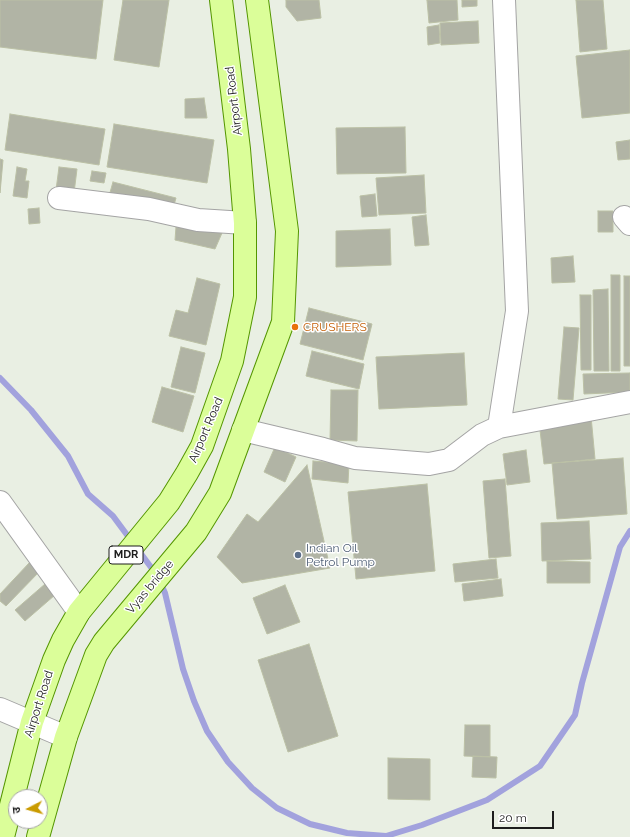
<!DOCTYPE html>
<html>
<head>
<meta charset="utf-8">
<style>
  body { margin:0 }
  #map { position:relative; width:630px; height:837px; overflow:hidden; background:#e9efe3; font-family:Raleway,"Noto Sans Devanagari",sans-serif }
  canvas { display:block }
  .north { position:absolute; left:8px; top:789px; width:40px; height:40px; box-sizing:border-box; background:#fff; border:1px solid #a5a5a5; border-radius:50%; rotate:264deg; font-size:11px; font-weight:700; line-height:16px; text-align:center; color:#1d1d1d }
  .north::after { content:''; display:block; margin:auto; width:14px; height:18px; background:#ca9b00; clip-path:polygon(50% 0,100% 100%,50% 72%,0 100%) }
  .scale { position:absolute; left:492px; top:811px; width:62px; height:18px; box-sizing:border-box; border:2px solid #1d1d1d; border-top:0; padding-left:5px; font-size:12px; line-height:14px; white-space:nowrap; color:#1d1d1d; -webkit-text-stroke:3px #fff; paint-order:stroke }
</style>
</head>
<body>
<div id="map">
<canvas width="630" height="837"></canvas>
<div class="north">उ</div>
<div class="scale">20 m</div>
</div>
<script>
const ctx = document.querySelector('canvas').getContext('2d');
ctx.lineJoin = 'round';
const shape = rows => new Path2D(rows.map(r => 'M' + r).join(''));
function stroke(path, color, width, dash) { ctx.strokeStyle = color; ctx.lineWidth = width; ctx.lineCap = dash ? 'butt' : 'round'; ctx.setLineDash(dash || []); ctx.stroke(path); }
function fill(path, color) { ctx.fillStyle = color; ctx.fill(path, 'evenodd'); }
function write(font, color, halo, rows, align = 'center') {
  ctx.font = font + ' Raleway,sans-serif'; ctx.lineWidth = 3; ctx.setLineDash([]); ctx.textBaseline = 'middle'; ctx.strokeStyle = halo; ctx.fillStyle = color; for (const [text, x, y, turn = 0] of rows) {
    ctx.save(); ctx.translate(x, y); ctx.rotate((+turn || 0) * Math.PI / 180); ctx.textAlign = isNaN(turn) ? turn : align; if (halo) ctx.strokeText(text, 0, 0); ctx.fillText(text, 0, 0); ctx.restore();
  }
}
stroke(shape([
  [0,378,31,410,68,456,88,494,113,516,156,574],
  [160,582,165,593,183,669,194,701,207,731,228,762,252,788,277,808,310,824,347,833,386,836,422,825,487,800,540,766,575,715,582,683,620,547,630,531]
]), '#a2a2dd', 6);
const building = shape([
  [0,0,103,0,96,59,0,47,0,0],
  [123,0,169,0,159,67,114,60,123,0],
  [286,0,319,0,321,18,297,21,286,7,286,0],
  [427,0,457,0,458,20,429,23,427,0],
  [462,0,477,0,477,6,462,7,462,0],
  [576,0,603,0,607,49,580,52,576,0],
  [478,21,479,43,441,45,440,23,478,21],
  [439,25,440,43,428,45,427,27,439,25],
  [630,50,630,113,582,118,576,56,630,50],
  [204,98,207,118,185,118,185,99,204,98],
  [10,114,105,129,99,165,5,150,10,114],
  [114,124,214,140,207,183,107,167,114,124],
  [405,127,406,173,337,174,336,128,405,127],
  [630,140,630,159,618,160,616,142,630,140],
  [0,159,3,160,0,193,0,159],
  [17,167,27,169,25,181,29,181,27,198,13,196,17,167],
  [59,167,77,169,74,193,56,190,59,167],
  [92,171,106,173,104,183,90,181,92,171],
  [424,175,426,213,379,215,376,178,424,175],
  [113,182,176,198,172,212,109,196,113,182],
  [375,194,377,216,362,217,360,196,375,194],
  [39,208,40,223,29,224,28,209,39,208],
  [598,211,613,211,613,232,598,232,598,211],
  [426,215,429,245,415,246,412,217,426,215],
  [176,227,222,233,215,249,175,240,176,227],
  [390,229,391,265,336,267,336,231,390,229],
  [573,256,575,282,552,283,551,258,573,256],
  [611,275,620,275,620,371,611,371,611,275],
  [624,276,630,276,630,366,624,366,624,276],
  [197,278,220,284,206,345,169,336,176,310,188,313,197,278],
  [608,289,609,371,594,371,593,290,608,289],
  [580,295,591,295,591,370,581,370,580,295],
  [309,308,372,324,363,360,300,344,309,308],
  [564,327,579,328,573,400,558,399,564,327],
  [181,347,205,353,195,393,171,387,181,347],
  [312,351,364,364,359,389,306,376,312,351],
  [464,353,467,405,379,409,376,357,464,353],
  [630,373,630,392,584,394,583,374,630,373],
  [162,387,194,396,183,432,152,422,162,387],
  [331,390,358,390,357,441,330,440,331,390],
  [591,416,595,459,544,464,539,422,591,416],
  [275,447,296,457,285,482,264,472,275,447],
  [526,450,530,482,507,485,503,454,526,450],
  [623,458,627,514,557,519,552,463,623,458],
  [313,461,349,464,348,483,312,479,313,461],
  [307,465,330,568,242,583,217,557,247,514,258,522,307,465],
  [505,479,511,556,489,558,483,481,505,479],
  [427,484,435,571,356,579,348,492,427,484],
  [589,521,591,559,542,561,541,523,589,521],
  [496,559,498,578,455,582,453,564,496,559],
  [547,561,590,562,590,583,547,583,547,561],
  [30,562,40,571,6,606,0,601,0,594,30,562],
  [501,579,503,596,464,601,462,584,501,579],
  [45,584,55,595,25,621,15,610,45,584],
  [285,585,300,622,267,634,253,598,285,585],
  [309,644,338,736,288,752,258,660,309,644],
  [465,725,490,725,490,757,464,756,465,725],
  [473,756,497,757,496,778,472,777,473,756],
  [388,758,430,759,430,800,388,799,388,758]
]);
fill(building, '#b1b4a5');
stroke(building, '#bbc0a5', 1);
const street = shape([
  [59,198,149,209,198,220,245,223],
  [624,217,630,224],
  [499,427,517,311,504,0],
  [243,430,323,449,355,458,429,464,449,460,482,435,499,427,630,402],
  [0,502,79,612],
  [0,709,66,737]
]);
const primary = shape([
  [3,837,32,722,54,660,63,640,79,612,169,502,187,473,202,446,232,361,245,297,245,223,239,149,221,0],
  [38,837,66,737,96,655,104,642,196,532,220,493,283,322,287,231,257,0]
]);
stroke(street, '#a4a4a4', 24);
stroke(primary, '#549600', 24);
stroke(street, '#fff', 22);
stroke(primary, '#dbfe99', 22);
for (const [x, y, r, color] of [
  [295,327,4,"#e8710a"],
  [298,555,4,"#5c6f8a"]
]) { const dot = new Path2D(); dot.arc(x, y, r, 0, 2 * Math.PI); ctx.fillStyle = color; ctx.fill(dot); stroke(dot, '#fff', 1.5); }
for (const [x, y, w] of [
  [126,555,34]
]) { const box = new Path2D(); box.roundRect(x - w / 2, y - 9, w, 18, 3); ctx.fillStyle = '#fff'; ctx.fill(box); stroke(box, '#1d1d1d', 1); }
write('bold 11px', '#1d1d1d', null, [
  ["MDR",126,555]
]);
write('12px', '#1d1d1d', '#fff', [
  ["Airport Road",234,101,-97],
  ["Airport Road",206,430,-67],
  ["Vyas bridge",150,587,-50],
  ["Airport Road",39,704,-72]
]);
write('12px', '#c56008', '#fff', [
  ["CRUSHERS",303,327]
], 'left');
write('12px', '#4e5e75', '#fff', [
  ["Indian Oil",306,548],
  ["Petrol Pump",306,562]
], 'left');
</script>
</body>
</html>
